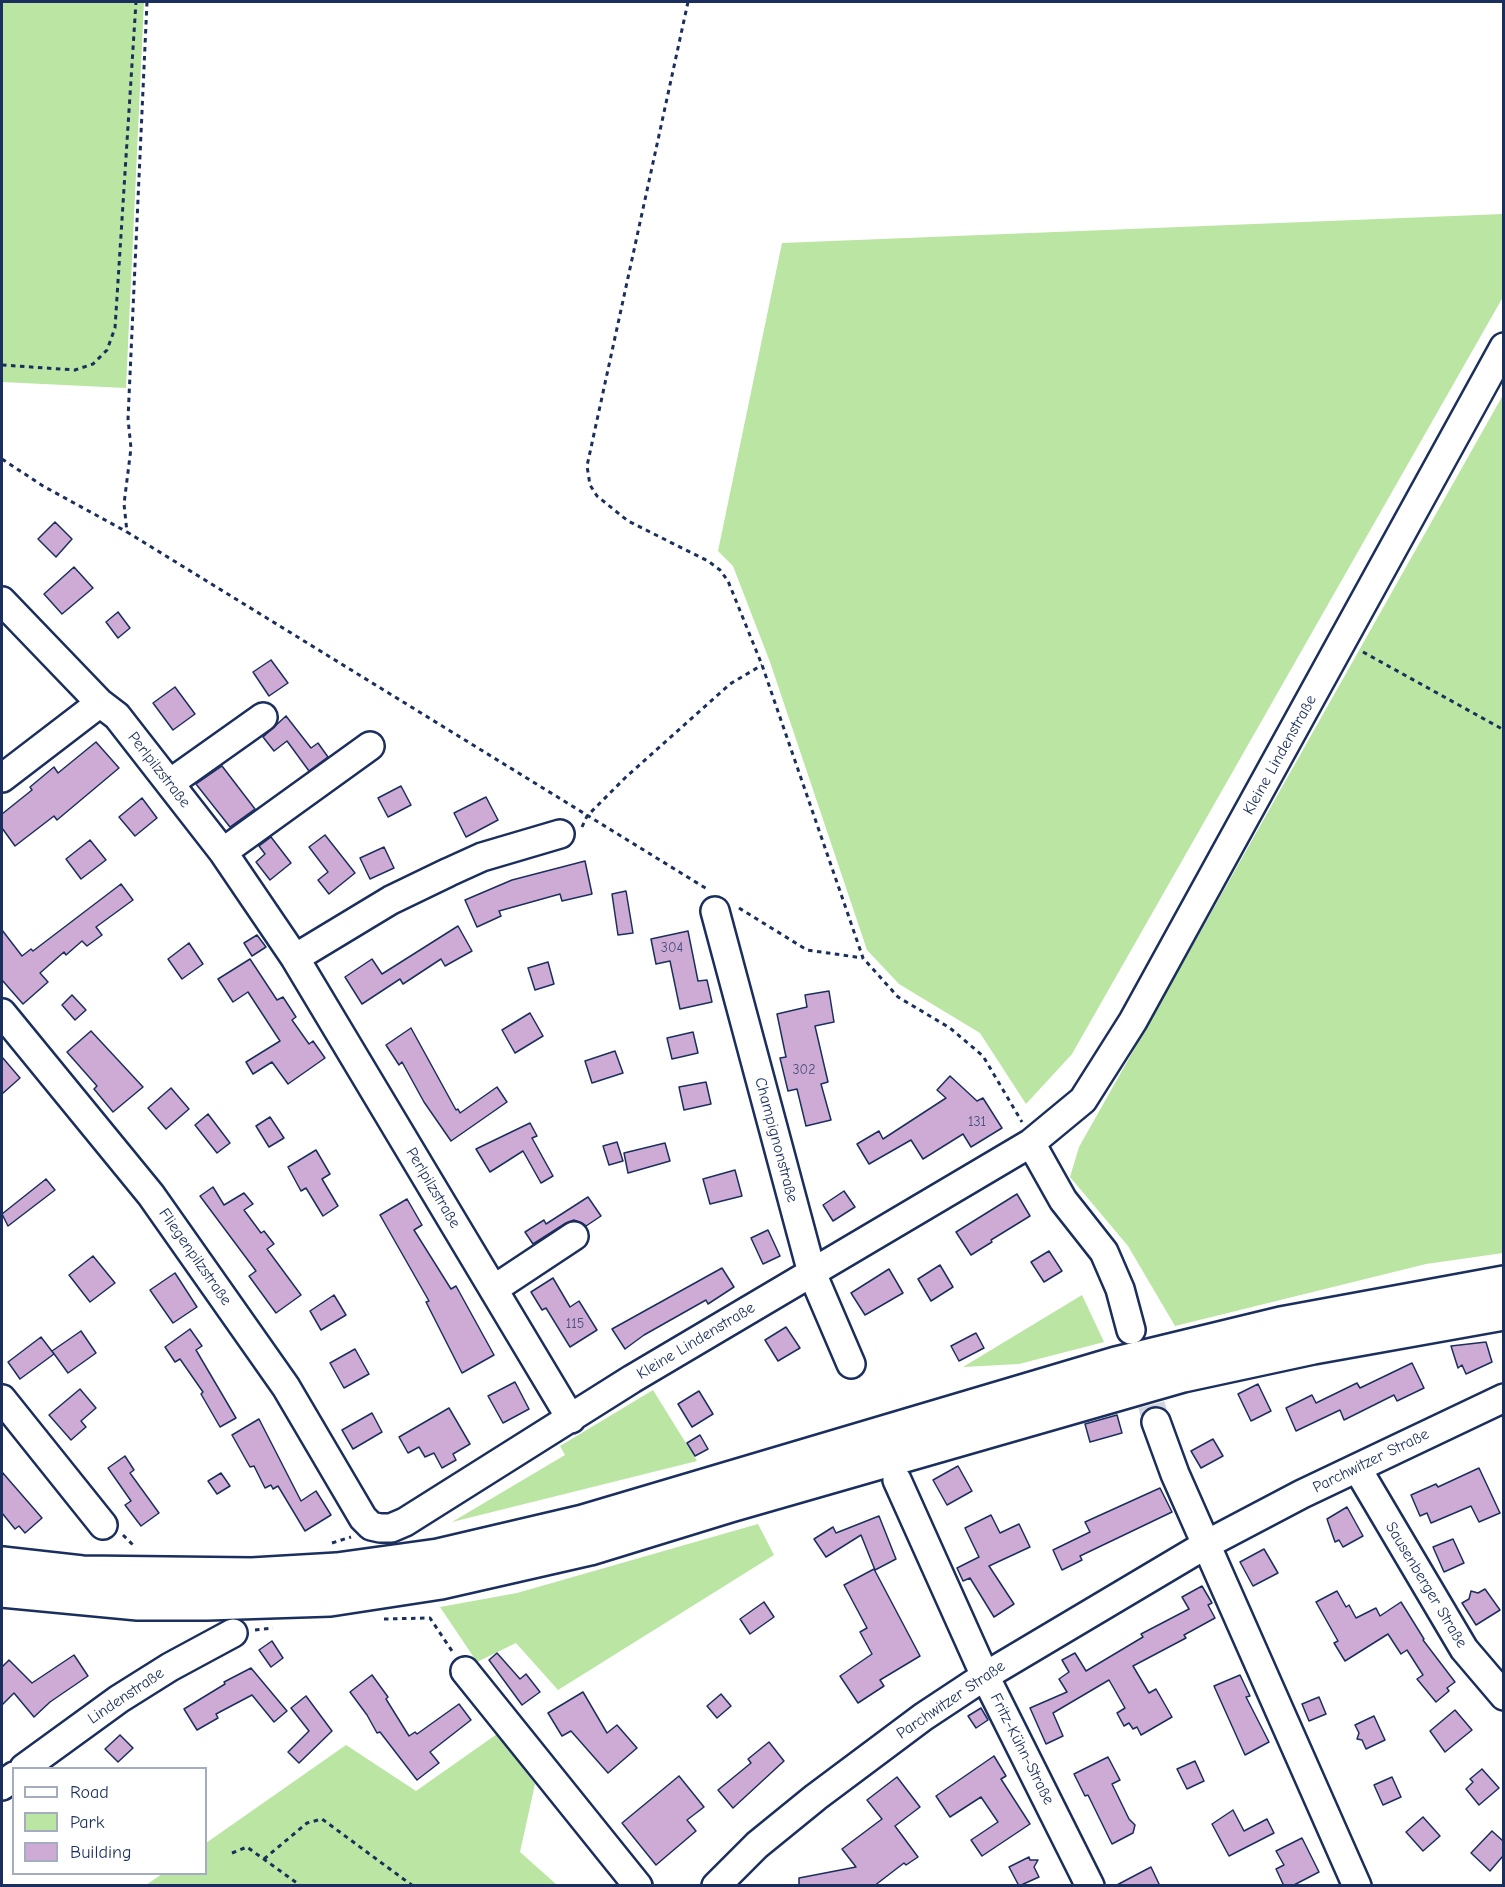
<!DOCTYPE html>
<html>
<head>
<meta charset="utf-8">
<style>
  body { margin:0 }
  #map { position:relative; width:1505px; height:1887px; overflow:hidden; background:#fff; font-family:"Comic Neue",sans-serif }
  canvas { display:block }
  .frame { position:absolute; inset:0; border:3px solid #1b2f5e; pointer-events:none }
  .legend { position:absolute; left:12px; top:1767px; width:195px; height:108px; box-sizing:border-box; background:#fff; border:2px solid #a4acbf; margin:0; padding:8px 10px; list-style:none; font-size:18px; color:#1b2f5e }
  .legend li { display:flex; align-items:center; gap:12px; height:30px }
  .legend b { width:30px; border:2px solid #a4acbf }
</style>
</head>
<body>
<div id="map">
<canvas width="1505" height="1887"></canvas>
<div class="frame"></div>
<ul class="legend">
<li><b style="height:8px;background:#fff"></b>Road</li>
<li><b style="height:16px;background:#bae5a2"></b>Park</li>
<li><b style="height:16px;background:#ceabd5"></b>Building</li>
</ul>
</div>
<script>
const ctx = document.querySelector('canvas').getContext('2d');
ctx.lineJoin = 'round';
function fill(path, color) { ctx.fillStyle = color; ctx.fill(path, 'evenodd'); }
const shape = rows => new Path2D(rows.map(r => 'M' + r).join(''));
function stroke(path, color, width, dash) { ctx.strokeStyle = color; ctx.lineWidth = width; ctx.lineCap = dash ? 'butt' : 'round'; ctx.setLineDash(dash || []); ctx.stroke(path); }
function write(font, color, halo, rows, align = 'center') {
  ctx.font = font + ' "Comic Neue",sans-serif'; ctx.lineWidth = 4.5; ctx.setLineDash([]); ctx.textBaseline = 'middle'; ctx.strokeStyle = halo; ctx.fillStyle = color; for (const [text, x, y, turn = 0] of rows) {
    ctx.save(); ctx.translate(x, y); ctx.rotate((+turn || 0) * Math.PI / 180); ctx.textAlign = isNaN(turn) ? turn : align; if (halo) ctx.strokeText(text, 0, 0); ctx.fillText(text, 0, 0); ctx.restore();
  }
}
fill(shape([
  [2,2,144,2,126,388,2,382],
  [1503,214,1503,297,1072,1054,1026,1104,980,1033,899,984,867,950,770,662,733,566,718,551,782,243],
  [1503,395,1503,1253,1426,1264,1175,1326,1128,1246,1070,1177,1079,1147],
  [1082,1295,1104,1342,1019,1364,963,1367],
  [653,1390,697,1461,452,1522,565,1455,560,1446],
  [758,1524,774,1555,558,1690,516,1643,477,1662,440,1607,517,1593],
  [497,1734,535,1784,520,1852,557,1885,146,1885,162,1874,206,1874,206,1843,346,1745,416,1791]
]), '#bae5a2');
const building = shape([
  [55,522,72,539,56,557,38,539,55,522],
  [74,567,93,588,62,614,44,594,74,567],
  [118,612,130,628,118,638,106,622,118,612],
  [271,660,288,683,269,696,253,672,271,660],
  [175,687,195,714,173,730,153,703,175,687],
  [286,716,311,748,318,743,328,757,309,771,287,741,274,751,263,737,286,716],
  [96,742,119,768,57,820,54,816,15,846,2,828,2,814,32,790,30,787,54,767,58,773,96,742],
  [222,766,255,809,230,827,196,784,222,766],
  [401,786,411,805,388,817,378,798,401,786],
  [486,797,498,820,466,837,454,813,486,797],
  [142,798,157,818,135,836,119,817,142,798],
  [325,835,355,873,329,894,318,880,328,872,309,847,325,835],
  [271,837,291,863,270,880,256,862,265,854,259,846,271,837],
  [90,840,106,860,81,879,66,859,90,840],
  [384,847,394,868,370,879,360,858,384,847],
  [585,861,592,894,562,901,560,894,499,911,501,916,477,927,465,900,512,880,585,861],
  [121,884,133,900,96,927,102,935,87,946,82,941,66,955,64,952,40,973,48,982,23,1004,2,980,2,930,22,956,31,949,33,951,121,884],
  [626,891,633,933,618,935,612,894,626,891],
  [458,926,472,951,445,966,441,959,403,984,400,979,362,1004,345,977,372,959,382,974,458,926],
  [688,931,698,981,707,980,712,1002,680,1009,670,961,656,964,651,939,688,931],
  [257,935,266,947,252,956,244,943,257,935],
  [189,943,203,964,182,979,168,959,189,943],
  [250,959,277,1000,283,997,296,1017,292,1020,309,1044,313,1041,325,1058,288,1084,272,1062,253,1074,246,1062,280,1041,248,992,233,1002,218,979,250,959],
  [548,962,554,984,535,990,528,968,548,962],
  [829,991,834,1022,815,1026,828,1082,821,1084,831,1120,806,1126,797,1089,788,1091,780,1058,786,1057,777,1014,807,1007,805,995,829,991],
  [72,995,86,1010,75,1020,62,1005,72,995],
  [530,1013,543,1036,515,1053,502,1030,530,1013],
  [411,1028,456,1110,458,1109,460,1113,497,1087,507,1102,451,1141,424,1102,402,1062,399,1065,386,1045,411,1028],
  [91,1031,143,1087,113,1112,94,1089,97,1086,67,1052,91,1031],
  [693,1032,698,1053,672,1059,667,1038,693,1032],
  [615,1051,623,1073,592,1083,585,1061,615,1051],
  [2,1057,20,1078,2,1094,2,1057],
  [950,1076,977,1101,983,1098,1002,1128,971,1147,963,1134,923,1159,911,1140,869,1164,857,1144,879,1131,883,1139,946,1098,937,1090,950,1076],
  [706,1082,711,1104,684,1110,679,1087,706,1082],
  [171,1088,189,1109,166,1129,148,1108,171,1088],
  [208,1114,230,1143,217,1153,195,1125,208,1114],
  [270,1117,284,1138,269,1147,256,1126,270,1117],
  [530,1123,537,1136,532,1138,553,1176,541,1183,523,1151,490,1172,476,1149,530,1123],
  [617,1142,623,1161,609,1165,603,1146,617,1142],
  [665,1143,670,1161,628,1173,624,1153,665,1143],
  [316,1150,330,1174,322,1179,338,1206,323,1216,306,1188,301,1191,288,1167,316,1150],
  [735,1170,742,1196,710,1204,703,1179,735,1170],
  [46,1179,55,1190,8,1226,2,1214,46,1179],
  [213,1187,224,1205,244,1193,253,1204,244,1210,261,1233,264,1231,274,1244,267,1249,301,1295,276,1313,249,1276,256,1271,200,1196,213,1187],
  [844,1191,855,1207,833,1221,823,1205,844,1191],
  [1017,1194,1030,1216,991,1240,992,1242,971,1255,956,1232,1017,1194],
  [588,1197,601,1216,586,1226,574,1220,566,1223,533,1244,525,1232,544,1220,546,1224,588,1197],
  [407,1199,422,1225,414,1230,451,1289,456,1286,494,1355,462,1373,426,1302,429,1301,380,1215,407,1199],
  [768,1230,780,1256,763,1264,751,1238,768,1230],
  [1049,1251,1062,1271,1044,1282,1031,1262,1049,1251],
  [93,1256,115,1283,90,1302,69,1275,93,1256],
  [940,1265,953,1287,931,1301,918,1279,940,1265],
  [722,1268,734,1287,708,1304,706,1300,644,1335,625,1349,612,1329,722,1268],
  [889,1269,903,1293,865,1315,851,1293,889,1269],
  [175,1273,197,1307,173,1323,150,1290,175,1273],
  [553,1278,570,1307,579,1301,597,1330,570,1347,546,1308,542,1310,531,1292,553,1278],
  [334,1295,346,1315,321,1330,310,1311,334,1295],
  [786,1327,800,1348,778,1361,765,1340,786,1327],
  [190,1329,202,1346,196,1350,236,1418,220,1427,201,1394,203,1392,180,1359,175,1362,165,1347,190,1329],
  [81,1331,96,1353,68,1373,52,1351,81,1331],
  [976,1333,984,1348,959,1361,951,1346,976,1333],
  [41,1337,54,1354,20,1379,8,1362,41,1337],
  [1486,1342,1492,1362,1466,1374,1462,1365,1458,1368,1451,1346,1486,1342],
  [355,1349,369,1374,344,1388,330,1363,355,1349],
  [1412,1363,1424,1388,1397,1401,1394,1395,1344,1420,1340,1410,1296,1431,1286,1408,1312,1395,1316,1403,1357,1383,1360,1388,1412,1363],
  [515,1382,529,1409,503,1423,488,1396,515,1382],
  [1258,1384,1271,1411,1251,1421,1238,1394,1258,1384],
  [80,1389,96,1408,81,1421,86,1427,71,1440,49,1415,80,1389],
  [699,1391,713,1414,692,1427,678,1404,699,1391],
  [449,1408,470,1444,453,1454,456,1460,442,1468,434,1453,425,1457,419,1447,408,1453,399,1437,449,1408],
  [372,1413,382,1432,353,1449,342,1430,372,1413],
  [1117,1415,1122,1433,1090,1442,1085,1424,1117,1415],
  [259,1419,301,1501,316,1491,331,1515,305,1531,278,1486,273,1489,271,1485,265,1488,254,1466,250,1467,232,1435,259,1419],
  [700,1435,708,1449,695,1456,687,1443,700,1435],
  [1213,1439,1223,1456,1201,1468,1191,1451,1213,1439],
  [125,1456,134,1470,130,1473,159,1513,141,1526,125,1505,131,1501,108,1468,125,1456],
  [958,1466,972,1491,947,1505,933,1480,958,1466],
  [1479,1468,1500,1513,1479,1522,1471,1506,1431,1523,1427,1513,1420,1516,1411,1495,1436,1484,1438,1487,1479,1468],
  [2,1472,42,1518,25,1533,19,1526,15,1529,2,1513,2,1472],
  [221,1473,230,1486,217,1494,208,1481,221,1473],
  [1160,1488,1172,1512,1080,1556,1082,1560,1062,1570,1053,1550,1090,1532,1085,1522,1160,1488],
  [1347,1507,1363,1536,1343,1547,1339,1540,1335,1542,1327,1519,1347,1507],
  [991,1515,1000,1533,1019,1524,1030,1547,989,1566,1014,1604,994,1617,970,1578,963,1581,957,1568,979,1557,965,1528,991,1515],
  [879,1516,896,1559,875,1570,861,1535,826,1557,814,1539,833,1527,836,1533,879,1516],
  [1453,1539,1464,1563,1444,1572,1433,1547,1453,1539],
  [1264,1549,1278,1573,1253,1586,1240,1562,1264,1549],
  [874,1569,920,1656,880,1680,884,1686,858,1703,840,1676,872,1654,860,1632,867,1628,844,1585,874,1569],
  [1202,1586,1212,1603,1208,1605,1215,1618,1184,1635,1186,1638,1133,1666,1149,1693,1156,1689,1172,1717,1141,1735,1137,1727,1133,1729,1129,1723,1124,1726,1117,1713,1125,1708,1109,1680,1053,1713,1063,1736,1046,1744,1030,1708,1067,1692,1059,1679,1069,1672,1062,1660,1075,1653,1086,1671,1143,1637,1141,1634,1189,1609,1182,1597,1202,1586],
  [1485,1589,1500,1610,1476,1625,1462,1603,1469,1599,1471,1591,1478,1593,1485,1589],
  [1337,1591,1346,1607,1349,1605,1356,1618,1376,1608,1380,1616,1401,1602,1424,1639,1423,1640,1455,1682,1447,1688,1449,1691,1436,1702,1417,1679,1423,1675,1407,1650,1401,1654,1388,1634,1345,1661,1334,1643,1338,1641,1316,1602,1337,1591],
  [764,1602,774,1617,750,1634,740,1619,764,1602],
  [272,1641,283,1658,271,1667,259,1650,272,1641],
  [497,1653,520,1679,526,1674,540,1692,522,1705,489,1660,497,1653],
  [74,1655,88,1676,50,1702,34,1717,14,1693,2,1705,2,1667,9,1660,32,1683,74,1655],
  [251,1668,287,1711,274,1722,252,1695,216,1714,218,1718,197,1730,184,1709,225,1684,224,1682,251,1668],
  [372,1675,388,1697,386,1699,409,1736,415,1732,417,1734,459,1704,471,1720,430,1752,439,1763,417,1780,380,1732,377,1733,367,1715,350,1692,372,1675],
  [1240,1675,1250,1696,1246,1697,1269,1742,1245,1755,1214,1686,1240,1675],
  [583,1692,607,1733,617,1725,637,1748,608,1773,571,1731,562,1736,548,1713,583,1692],
  [721,1694,731,1706,717,1718,707,1706,721,1694],
  [306,1696,332,1731,299,1763,288,1752,309,1731,291,1708,306,1696],
  [1319,1697,1326,1714,1309,1721,1302,1704,1319,1697],
  [981,1708,988,1720,976,1728,968,1716,981,1708],
  [1455,1710,1472,1730,1445,1752,1430,1731,1455,1710],
  [1374,1716,1385,1740,1366,1749,1362,1740,1357,1739,1359,1733,1355,1725,1374,1716],
  [120,1735,133,1748,118,1762,105,1749,120,1735],
  [769,1742,784,1761,733,1808,718,1790,751,1763,748,1759,769,1742],
  [994,1756,1006,1776,1001,1779,1030,1824,982,1856,971,1840,998,1822,981,1797,950,1817,936,1796,994,1756],
  [1108,1757,1120,1780,1112,1784,1129,1819,1135,1825,1133,1833,1112,1844,1088,1795,1085,1796,1074,1774,1108,1757],
  [1195,1761,1204,1781,1187,1789,1177,1769,1195,1761],
  [1482,1769,1499,1788,1479,1805,1466,1789,1473,1782,1470,1779,1482,1769],
  [679,1776,704,1807,687,1820,696,1831,656,1865,622,1823,679,1776],
  [897,1777,920,1807,895,1826,918,1857,906,1865,904,1863,874,1886,799,1886,799,1878,856,1867,842,1849,882,1819,867,1800,897,1777],
  [1392,1777,1401,1797,1383,1805,1374,1785,1392,1777],
  [1233,1810,1244,1831,1267,1819,1274,1833,1229,1856,1212,1824,1233,1810],
  [1423,1817,1440,1836,1423,1851,1406,1832,1423,1817],
  [1492,1831,1503,1841,1503,1856,1490,1871,1471,1853,1492,1831],
  [1302,1838,1319,1872,1292,1886,1284,1886,1276,1869,1284,1865,1276,1851,1302,1838],
  [1029,1857,1030,1860,1038,1860,1034,1867,1039,1877,1019,1886,1009,1867,1029,1857],
  [1151,1867,1160,1886,1115,1886,1151,1867]
]);
fill(building, '#ceabd5');
stroke(building, '#1b2f5e', 1.5);
stroke(shape([
  [1141,1365,1156,1422]
]), '#d1d5df', 27, [27, 14]);
const minor = shape([
  [2,601,100,703,117,716,223,852,295,958,571,1419],
  [2,778,100,703],
  [170,783,263,717],
  [223,852,370,746],
  [715,911,812,1273,851,1364],
  [295,958,391,900,449,872,482,857,560,834],
  [2,1013,151,1195,286,1387,363,1518,371,1526,380,1528,391,1528,405,1522,632,1379,1031,1143,1083,1100,1133,1021,1504,347],
  [1031,1143,1063,1200,1104,1252,1120,1289,1131,1330],
  [494,1289,574,1236],
  [2,1399,103,1525],
  [1156,1422,1175,1474,1357,1886],
  [1357,1468,1464,1649,1504,1696],
  [897,1480,985,1676,1090,1886],
  [465,1671,638,1886],
  [24,1768,119,1699,170,1667,233,1633],
  [2,1786,14,1776],
  [716,1886,757,1845,816,1797,923,1717,985,1676,1207,1544,1302,1494,1504,1398]
]);
const highway = shape([
  [2,1564,82,1573,252,1575,337,1570,438,1556,583,1522,1116,1364,1281,1324,1504,1283],
  [2,1590,138,1603,207,1603,330,1599,441,1582,590,1548,730,1505,1183,1375,1313,1347,1504,1313]
]);
stroke(minor, '#1b2f5e', 32);
stroke(highway, '#1b2f5e', 38);
stroke(shape([
  [147,2,128,419,131,448,124,504,127,532,707,889],
  [688,2,587,466,590,485,597,496,628,521,708,561,720,570,728,581,762,665,863,958,898,997,950,1028,983,1056,1022,1122],
  [2,365,75,370,93,364,107,350,115,328,136,2],
  [2,459,43,486,127,532],
  [1363,652,1504,730],
  [582,827,587,816,627,776,730,684,762,665],
  [739,908,807,950,863,958],
  [123,1535,135,1547],
  [332,1543,351,1537],
  [384,1619,430,1618,454,1654],
  [255,1630,273,1628],
  [232,1853,247,1847,301,1886],
  [264,1859,307,1823,322,1819,413,1886]
]), '#1b2f5e', 3, [4.5, 4.5]);
stroke(minor, '#fff', 27);
stroke(highway, '#fff', 33);
write('14px', '#484e7c', null, [
  ["304",672,948],
  ["302",804,1070],
  ["131",977,1122],
  ["115",575,1324]
]);
write('16px', '#1b2f5e', '#fff', [
  ["Kleine Lindenstraße",1280,755,-61],
  ["Perlpilzstraße",159,770,52],
  ["Champignonstraße",776,1140,75],
  ["Perlpilzstraße",433,1188,59],
  ["Fliegenpilzstraße",195,1257,55],
  ["Kleine Lindenstraße",696,1341,-31],
  ["Parchwitzer Straße",1371,1461,-26],
  ["Sausenberger Straße",1426,1585,59],
  ["Lindenstraße",126,1696,-34],
  ["Parchwitzer Straße",951,1700,-34],
  ["Fritz-Kühn-Straße",1022,1749,63]
]);
</script>
</body>
</html>
